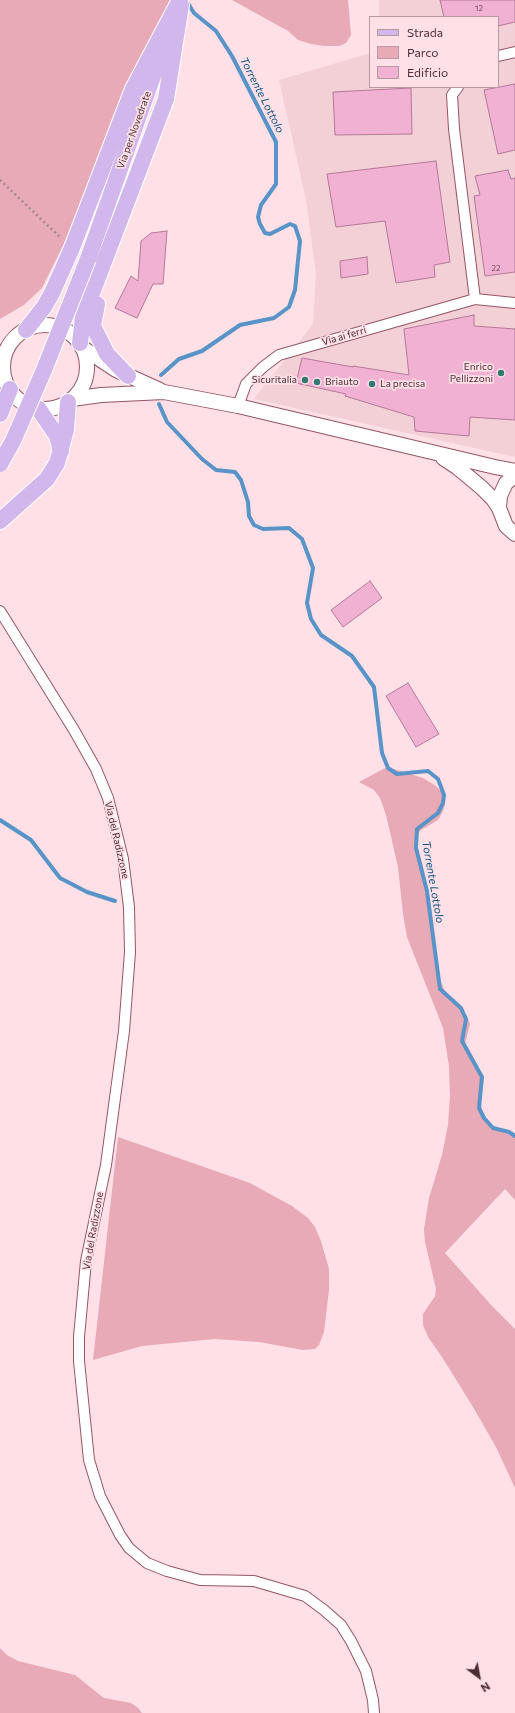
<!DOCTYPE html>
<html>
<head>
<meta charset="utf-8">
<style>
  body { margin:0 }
  #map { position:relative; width:515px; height:1713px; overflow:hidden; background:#ffe0e6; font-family:Commissioner,sans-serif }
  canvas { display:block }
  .legend { position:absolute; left:369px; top:16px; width:130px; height:72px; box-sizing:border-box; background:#ffe0e6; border:1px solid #b7999f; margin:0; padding:5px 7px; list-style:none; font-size:12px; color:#4b2e34 }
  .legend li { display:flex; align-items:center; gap:8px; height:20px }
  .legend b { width:20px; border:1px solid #b7999f }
  .north { position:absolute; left:459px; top:1657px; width:40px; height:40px; -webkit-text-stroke:3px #ffe0e6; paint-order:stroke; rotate:148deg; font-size:11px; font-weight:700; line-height:16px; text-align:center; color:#4b2e34 }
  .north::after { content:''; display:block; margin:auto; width:14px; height:18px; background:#4b2e34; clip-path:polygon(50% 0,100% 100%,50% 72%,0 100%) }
</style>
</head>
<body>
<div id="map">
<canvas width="515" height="1713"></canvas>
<ul class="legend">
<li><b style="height:5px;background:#d2b7ed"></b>Strada</li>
<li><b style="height:11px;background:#e7aab6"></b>Parco</li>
<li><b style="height:11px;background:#f1b1d2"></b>Edificio</li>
</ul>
<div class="north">N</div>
</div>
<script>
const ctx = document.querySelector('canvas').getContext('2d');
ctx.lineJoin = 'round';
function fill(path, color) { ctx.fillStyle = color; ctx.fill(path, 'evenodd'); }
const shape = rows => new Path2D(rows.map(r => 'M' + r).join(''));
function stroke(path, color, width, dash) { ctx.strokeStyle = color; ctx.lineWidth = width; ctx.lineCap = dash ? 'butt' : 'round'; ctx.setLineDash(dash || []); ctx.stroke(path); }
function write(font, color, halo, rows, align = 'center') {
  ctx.font = font + ' Commissioner,sans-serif'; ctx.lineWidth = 3.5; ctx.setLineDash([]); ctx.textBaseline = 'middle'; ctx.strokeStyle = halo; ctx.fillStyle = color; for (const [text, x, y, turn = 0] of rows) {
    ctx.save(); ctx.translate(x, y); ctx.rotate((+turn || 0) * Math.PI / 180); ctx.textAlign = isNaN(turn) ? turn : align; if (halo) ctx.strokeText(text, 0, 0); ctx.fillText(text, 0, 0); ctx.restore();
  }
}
fill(shape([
  [379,0,515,0,515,457,254,399,313,324,316,274,306,200,279,80,370,53,370,87,498,87,498,17,379,17]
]), '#f2d0d6');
fill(shape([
  [0,0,172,0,129,86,63,246,42,288,24,305,0,319],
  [232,0,348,0,351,35,346,43,339,46,324,46,311,44,298,40,288,31],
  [387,767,423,778,436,786,441,791,445,805,443,811,438,820,421,830,416,837,416,843,423,867,440,980,448,998,456,1004,467,1016,469,1021,470,1024,465,1044,466,1050,481,1075,483,1082,480,1101,484,1118,498,1130,515,1137,515,1200,505,1189,445,1253,492,1306,515,1329,515,1488,496,1447,473,1407,442,1357,428,1337,423,1325,423,1314,435,1296,436,1289,425,1242,424,1229,429,1198,442,1155,448,1125,450,1096,449,1066,443,1028,407,937,403,914,398,867,386,815,380,798,374,790,359,782],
  [118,1137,250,1183,292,1206,308,1218,315,1227,321,1241,329,1269,329,1290,324,1332,319,1345,315,1349,303,1350,259,1342,215,1339,142,1346,93,1360],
  [0,1648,7,1655,18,1661,75,1675,104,1698,131,1703,138,1708,142,1713,0,1713]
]), '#e7aab6');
stroke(shape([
  [161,375,179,359,202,351,240,325,274,318,289,307,295,290,300,241,295,226,290,224,270,234,265,233,260,224,258,217,261,205,276,184,276,142,232,56,216,31,194,13,186,0],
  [159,404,167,422,202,459,216,470,235,472,241,480,248,502,249,516,254,525,263,529,289,528,302,539,313,568,307,603,311,619,321,635,352,656,374,687,382,753,388,768,397,774,428,771,438,779,444,795,443,803,438,813,417,829,416,848,427,891,440,989,461,1008,466,1019,462,1041,482,1077,479,1108,484,1118,493,1128,509,1132,515,1136],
  [0,820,31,840,60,878,87,892,115,901]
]), '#5994c8', 4);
const building = shape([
  [440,0,515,0,515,22,498,26,498,17,444,17,440,0],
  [515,84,515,150,498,154,484,90,515,84],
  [411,88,412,134,335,135,333,92,411,88],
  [436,161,450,262,434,265,435,277,396,283,385,221,336,227,327,174,436,161],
  [508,170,511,179,515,178,515,272,485,276,474,196,480,195,475,176,508,170],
  [167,231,163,284,153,284,137,318,115,308,131,276,138,281,141,241,151,233,167,231],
  [367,257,368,274,341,278,340,261,367,257],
  [474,315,474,326,515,329,515,420,470,417,469,436,415,431,414,417,345,396,346,394,296,383,302,358,353,367,353,366,409,375,404,329,474,315],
  [370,581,382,598,343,627,331,610,370,581],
  [408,683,439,734,416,747,386,696,408,683]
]);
fill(building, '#f1b1d2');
stroke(building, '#b57999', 1);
const minor = shape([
  [498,56,515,52],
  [458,87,452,95,454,129,475,299],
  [238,406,246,384,263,367,279,355,475,299,515,303],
  [0,611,74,730,96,769,108,798,123,859,129,907,130,952,124,1031,106,1165,86,1261,79,1337,79,1361,89,1460,100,1496,120,1535,129,1548,147,1563,167,1571,200,1580,254,1581,305,1596,324,1610,341,1625,351,1641,366,1671,373,1700,374,1713]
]);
const secondary = shape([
  '3 367a42 42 0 1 1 84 0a42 42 0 1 1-84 0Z',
  [83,348,116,370,160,390],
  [72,399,101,395,164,392,238,406,495,467,515,471],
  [443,458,458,468,482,488,493,499,499,508],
  [515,476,506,483,500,496,499,508,506,526,515,534]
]);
const primary = shape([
  [88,259,163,48],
  [97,304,93,326,107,354,128,376],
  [26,330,44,307,52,293,72,248,133,89,180,0],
  [80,343,83,317,166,99,181,5],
  [38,408,57,436,61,451],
  [0,414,10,389],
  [0,521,47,479,57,463,66,430,68,402]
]);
stroke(minor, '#965664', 12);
stroke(secondary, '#965664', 16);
stroke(primary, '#fff', 18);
stroke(shape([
  [0,180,61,238]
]), '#a6888e', 2.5, [2, 3]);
stroke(minor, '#fff', 10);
stroke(secondary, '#fff', 14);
stroke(primary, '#d2b7ed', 16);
const primaryBridge = shape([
  [0,464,13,441,44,370,88,259]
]);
stroke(primaryBridge, '#fff', 18, []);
stroke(primaryBridge, '#d2b7ed', 16);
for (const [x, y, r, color] of [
  [501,373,4,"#317972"],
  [305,380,4,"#317972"],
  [317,382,4,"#317972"],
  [372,384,4,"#317972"]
]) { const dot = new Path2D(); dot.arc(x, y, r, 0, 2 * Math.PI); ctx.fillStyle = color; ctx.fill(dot); stroke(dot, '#ffe0e6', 1.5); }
write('8px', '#744f5c', null, [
  ["12",479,8],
  ["22",496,268]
]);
write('10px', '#4b2e34', '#ffe0e6', [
  ["Via per Novedrate",134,130,-70],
  ["Via ai ferri",344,336,-16],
  ["Via del Radizzone",117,840,77],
  ["Via del Radizzone",93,1231,-80]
]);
write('10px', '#4b2e34', '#ffe0e6', [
  ["Enrico",493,367],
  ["Pellizzoni",493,379],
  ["Sicuritalia",297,380],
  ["Briauto",325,382,"left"],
  ["La precisa",380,384,"left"]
], 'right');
write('italic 11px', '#0b5283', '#ffe0e6', [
  ["Torrente Lottolo",262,95,63],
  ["Torrente Lottolo",433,882,80]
]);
</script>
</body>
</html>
